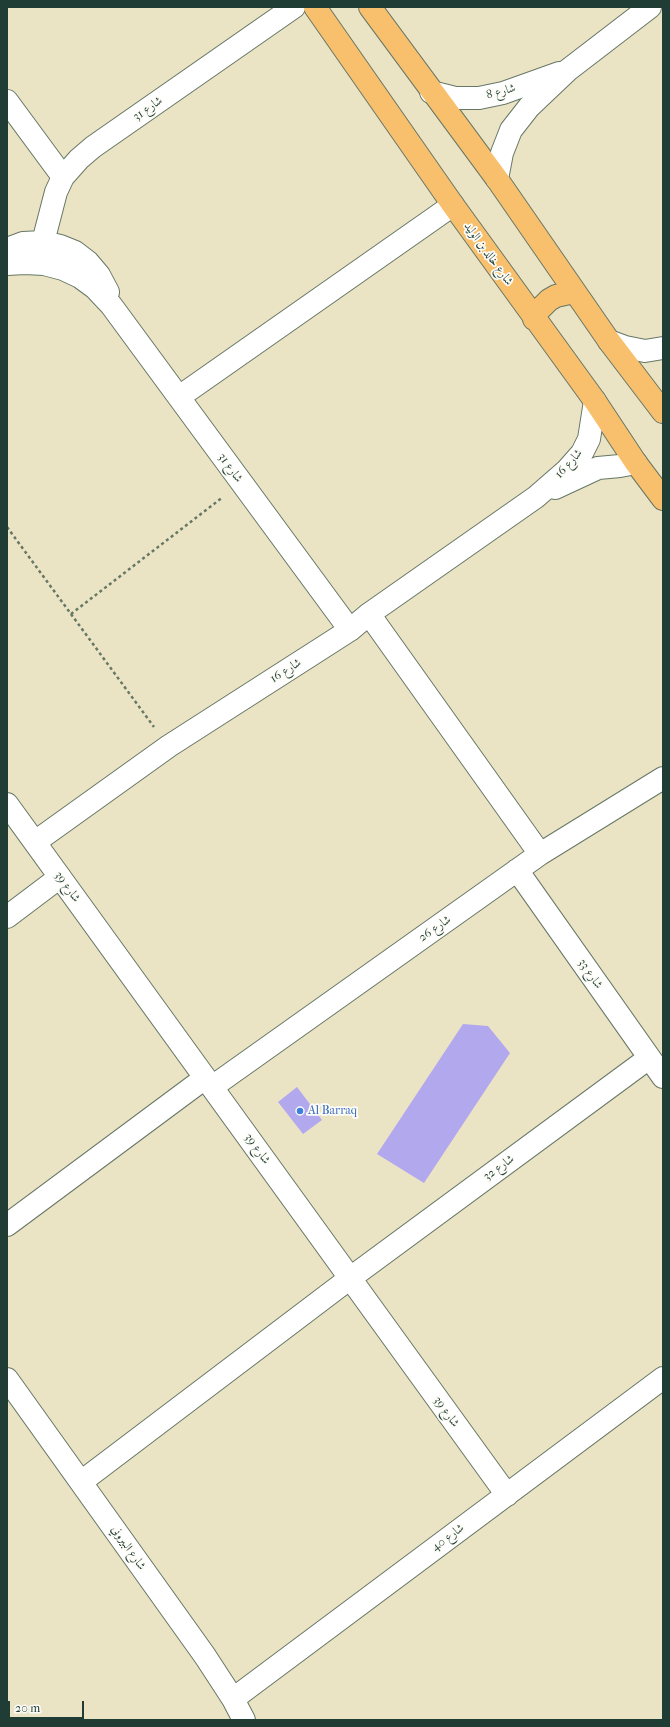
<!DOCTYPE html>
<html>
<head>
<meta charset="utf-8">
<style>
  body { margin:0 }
  #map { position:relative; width:670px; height:1727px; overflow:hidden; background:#ebe4c4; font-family:"IM FELL French Canon",serif }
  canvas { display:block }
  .frame { position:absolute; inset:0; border:8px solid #1f3d34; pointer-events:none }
  .scale { position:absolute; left:8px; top:1701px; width:76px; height:18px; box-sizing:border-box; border:2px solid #1f3d34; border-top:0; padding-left:5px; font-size:12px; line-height:14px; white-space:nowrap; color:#1f3d34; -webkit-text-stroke:3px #fdfcf7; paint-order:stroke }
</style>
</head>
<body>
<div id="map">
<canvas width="670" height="1727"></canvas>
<div class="frame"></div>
<div class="scale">20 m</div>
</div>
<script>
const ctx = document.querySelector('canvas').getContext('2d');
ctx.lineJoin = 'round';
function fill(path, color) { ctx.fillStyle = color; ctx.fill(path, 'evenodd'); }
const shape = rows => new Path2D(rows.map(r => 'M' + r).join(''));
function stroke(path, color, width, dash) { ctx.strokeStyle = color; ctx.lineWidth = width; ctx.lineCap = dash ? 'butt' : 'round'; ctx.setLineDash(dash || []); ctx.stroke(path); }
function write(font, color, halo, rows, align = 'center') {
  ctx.font = font + ' "IM FELL French Canon",Amiri,serif'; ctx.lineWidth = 3.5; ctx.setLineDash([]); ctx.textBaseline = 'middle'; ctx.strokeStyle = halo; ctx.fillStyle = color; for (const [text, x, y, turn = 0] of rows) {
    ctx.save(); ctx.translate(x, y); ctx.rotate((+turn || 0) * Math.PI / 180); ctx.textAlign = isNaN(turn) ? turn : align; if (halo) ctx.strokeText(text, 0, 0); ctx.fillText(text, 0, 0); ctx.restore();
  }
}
fill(shape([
  [463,1024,488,1026,510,1053,424,1183,377,1154],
  [297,1087,322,1120,303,1134,278,1102]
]), '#b2a8ee');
const minor = shape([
  [431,92,455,98,479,98,503,93,559,73],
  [7,101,63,177],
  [497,179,502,153,511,130,529,107,568,70,650,7],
  [43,242,56,192,63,177,79,159,93,147,294,7],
  [7,249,23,243,43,242,60,246,75,252,88,262,99,275,108,292],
  [7,264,25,263,44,264,63,269,80,277,95,288,111,305,350,630],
  [609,341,625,347,645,351,663,348],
  [179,397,453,205],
  [555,488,598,468,620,466,636,463],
  [369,614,540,854],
  [7,804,507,1495],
  [35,842,169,746,350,630,369,614,536,497,567,470,582,453,589,439,595,401],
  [517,870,663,1077],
  [7,917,60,877],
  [212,1087,540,854,663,778],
  [7,1225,205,1078],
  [7,1379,205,1656,233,1699,244,1720],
  [81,1482,349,1279,649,1058],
  [233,1699,663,1378]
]);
const major = shape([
  [315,7,453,205,595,401,636,463,663,499],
  [370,7,497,179,609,341,663,412],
  [534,319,538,311,549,300,556,296,574,292]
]);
stroke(minor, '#676', 24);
stroke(major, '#676', 24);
stroke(shape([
  [7,527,154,727],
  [71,614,223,497]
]), '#676', 2.5, [3, 3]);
stroke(minor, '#fff', 22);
stroke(major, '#f8bf6c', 22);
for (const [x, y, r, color] of [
  [300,1111,4,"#3f7fe0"]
]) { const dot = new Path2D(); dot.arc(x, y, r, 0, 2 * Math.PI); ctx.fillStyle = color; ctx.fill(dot); stroke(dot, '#fdfcf7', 1.5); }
write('12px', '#1f3d34', '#fdfcf7', [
  ["شارع 8",501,92,-15],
  ["شارع 31",148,109,-35],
  ["شارع خالد بن الوليد",488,254,54],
  ["شارع 16",569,464,-48],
  ["شارع 31",230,468,54],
  ["شارع 16",286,671,-33],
  ["شارع 39",67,887,54],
  ["شارع 26",435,929,-35],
  ["شارع 33",590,974,55],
  ["شارع 39",257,1149,54],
  ["شارع 32",499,1168,-36],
  ["شارع 39",446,1412,54],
  ["شارع 40",448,1538,-37],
  ["شارع البيروني",128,1548,55]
]);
write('12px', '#366cbe', '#fdfcf7', [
  ["Al Barraq",308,1111]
], 'left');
</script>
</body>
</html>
